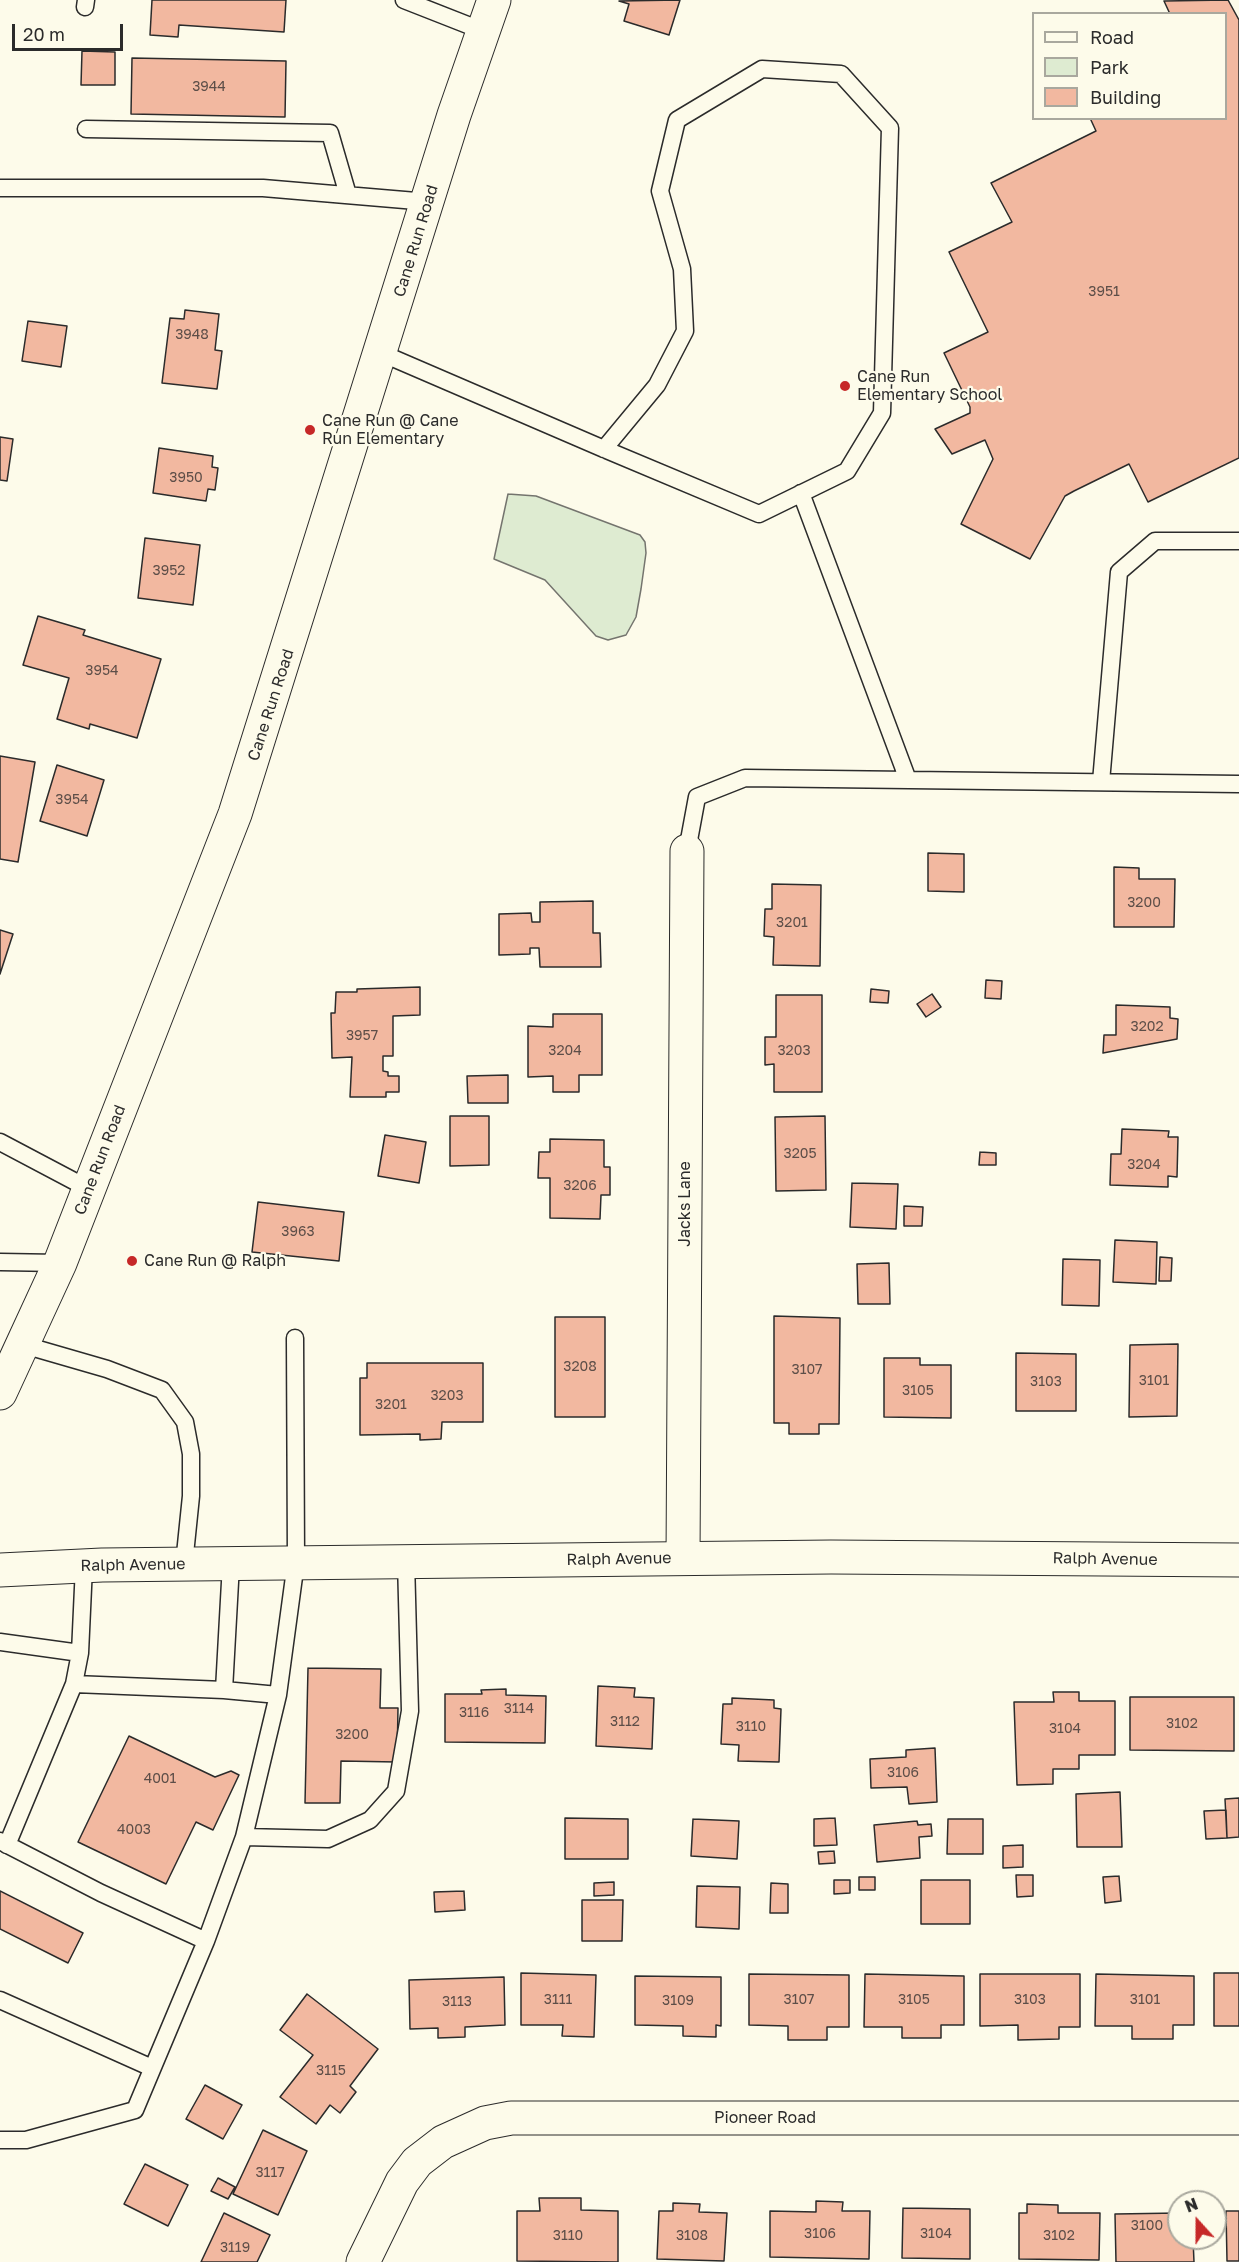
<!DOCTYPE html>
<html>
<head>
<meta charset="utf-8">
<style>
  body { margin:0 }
  #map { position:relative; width:1239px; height:2262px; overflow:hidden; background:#fdfbea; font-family:"Golos Text",sans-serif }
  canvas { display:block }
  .legend { position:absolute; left:1032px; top:12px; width:195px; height:108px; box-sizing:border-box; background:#fdfbea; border:2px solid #a9a89e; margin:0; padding:8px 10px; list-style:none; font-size:18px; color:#2b2b2b }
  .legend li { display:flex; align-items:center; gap:12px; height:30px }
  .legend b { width:30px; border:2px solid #a9a89e }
  .north { position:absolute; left:1167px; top:2190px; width:60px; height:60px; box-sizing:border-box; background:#fdfbea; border:2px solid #a9a89e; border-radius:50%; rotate:339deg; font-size:16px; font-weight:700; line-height:24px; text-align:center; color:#2b2b2b }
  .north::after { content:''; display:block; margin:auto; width:21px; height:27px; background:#c62828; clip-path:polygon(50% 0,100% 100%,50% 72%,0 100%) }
  .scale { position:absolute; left:12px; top:24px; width:111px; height:27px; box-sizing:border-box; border:3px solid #2b2b2b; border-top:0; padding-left:8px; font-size:18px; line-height:21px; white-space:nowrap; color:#2b2b2b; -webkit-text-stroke:4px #fdfbea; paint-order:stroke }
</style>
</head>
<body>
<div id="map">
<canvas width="1239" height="2262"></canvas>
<ul class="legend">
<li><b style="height:8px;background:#fdfbea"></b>Road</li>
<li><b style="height:16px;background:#deebd1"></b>Park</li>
<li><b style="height:16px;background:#f2b8a0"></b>Building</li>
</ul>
<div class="north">N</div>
<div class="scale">20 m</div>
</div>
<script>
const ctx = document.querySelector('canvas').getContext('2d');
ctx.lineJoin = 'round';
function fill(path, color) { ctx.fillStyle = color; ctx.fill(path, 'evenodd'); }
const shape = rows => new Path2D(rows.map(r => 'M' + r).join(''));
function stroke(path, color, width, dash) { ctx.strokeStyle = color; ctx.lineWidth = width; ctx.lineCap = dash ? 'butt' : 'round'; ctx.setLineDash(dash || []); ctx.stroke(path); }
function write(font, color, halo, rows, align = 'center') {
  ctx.font = font + ' "Golos Text",sans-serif'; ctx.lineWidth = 4.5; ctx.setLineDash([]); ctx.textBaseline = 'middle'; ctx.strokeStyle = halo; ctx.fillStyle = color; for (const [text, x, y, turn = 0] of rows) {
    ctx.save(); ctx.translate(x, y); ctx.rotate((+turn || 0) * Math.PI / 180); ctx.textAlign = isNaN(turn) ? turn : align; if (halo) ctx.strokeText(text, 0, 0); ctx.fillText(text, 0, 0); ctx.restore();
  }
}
const green = shape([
  [508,494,536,496,640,535,645,542,646,553,641,589,636,617,626,635,608,640,596,636,545,580,494,559,508,494]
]);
fill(green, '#deebd1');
stroke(green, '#74746e', 1.5);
const building = shape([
  [152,0,286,0,284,32,179,25,178,37,150,35,152,0],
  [680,0,669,35,624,21,629,4,619,1,680,0],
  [1228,0,1239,20,1239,458,1148,502,1129,464,1074,491,1065,496,1030,559,961,524,993,459,985,440,952,454,935,429,970,413,970,407,944,353,988,332,949,252,1012,222,991,183,1096,131,1090,118,1226,118,1226,14,1170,14,1164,1,1228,0],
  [82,51,115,52,115,85,81,85,82,51],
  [132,58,286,61,285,117,131,114,132,58],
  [185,310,219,314,215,350,222,351,217,389,162,383,170,318,184,319,185,310],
  [28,321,67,326,61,367,22,361,28,321],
  [0,437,13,439,7,481,0,480,0,437],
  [159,448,213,456,212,467,218,468,215,490,208,489,206,501,153,493,159,448],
  [145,538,200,545,193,605,138,598,145,538],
  [38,616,85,630,83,635,161,659,137,738,90,724,89,729,57,719,69,678,23,665,38,616],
  [0,756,35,762,18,862,0,859,0,756],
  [57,765,104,780,87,836,40,821,57,765],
  [928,853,964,854,964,892,928,891,928,853],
  [1114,867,1139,868,1139,879,1175,879,1174,927,1114,927,1114,867],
  [772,884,821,885,820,966,773,965,774,937,764,936,765,909,772,909,772,884],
  [593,901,593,933,600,933,601,967,540,967,539,948,530,948,530,954,499,955,499,914,531,913,532,922,540,922,540,902,593,901],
  [0,930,13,934,0,974,0,930],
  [986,980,1002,981,1001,999,985,998,986,980],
  [420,987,420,1015,393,1016,393,1056,383,1056,383,1071,388,1072,388,1076,399,1076,399,1092,386,1092,386,1097,350,1097,352,1057,332,1058,331,1013,335,1013,336,992,357,992,357,989,420,987],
  [871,989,889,991,888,1003,870,1002,871,989],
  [932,994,941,1007,926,1017,917,1004,932,994],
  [776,995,822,995,822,1092,774,1092,774,1064,765,1065,765,1037,776,1037,776,995],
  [1116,1005,1170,1007,1170,1018,1178,1019,1177,1039,1103,1053,1104,1035,1116,1035,1116,1005],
  [553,1014,602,1014,602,1075,579,1075,579,1092,553,1092,553,1076,528,1077,528,1026,553,1027,553,1014],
  [508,1075,508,1103,468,1103,467,1076,508,1075],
  [450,1116,489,1116,489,1165,450,1166,450,1116],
  [825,1116,826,1190,776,1191,775,1117,825,1116],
  [1122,1129,1169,1131,1168,1137,1178,1137,1177,1177,1168,1176,1168,1187,1110,1185,1111,1154,1121,1154,1122,1129],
  [385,1135,426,1142,419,1183,378,1176,385,1135],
  [550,1139,604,1140,604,1167,610,1167,610,1195,601,1195,600,1219,550,1218,550,1178,538,1178,539,1152,550,1152,550,1139],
  [980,1152,996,1153,996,1165,979,1165,980,1152],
  [852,1183,898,1184,896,1229,850,1227,852,1183],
  [258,1202,344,1212,339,1261,252,1252,258,1202],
  [904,1206,923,1207,922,1226,904,1226,904,1206],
  [1115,1240,1157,1242,1156,1284,1113,1282,1115,1240],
  [1160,1257,1172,1258,1171,1281,1159,1281,1160,1257],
  [1063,1259,1100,1260,1099,1306,1062,1305,1063,1259],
  [889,1263,890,1304,858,1304,857,1264,889,1263],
  [774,1316,840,1318,839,1424,819,1424,819,1434,789,1434,789,1423,774,1423,774,1316],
  [555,1317,605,1317,605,1417,555,1417,555,1317],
  [1178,1344,1177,1416,1129,1417,1130,1345,1178,1344],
  [1016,1353,1076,1354,1076,1411,1016,1411,1016,1353],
  [884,1358,920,1358,920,1365,951,1365,951,1418,884,1417,884,1358],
  [367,1363,483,1363,483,1422,442,1422,441,1439,420,1440,420,1434,360,1435,360,1378,367,1378,367,1363],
  [308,1668,381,1669,380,1708,398,1708,397,1762,341,1761,340,1803,305,1803,308,1668],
  [598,1686,635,1688,634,1697,654,1698,652,1749,596,1746,598,1686],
  [506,1689,506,1695,546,1696,545,1743,445,1742,445,1694,482,1694,481,1690,506,1689],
  [1053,1692,1079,1692,1079,1701,1115,1701,1115,1755,1079,1755,1079,1769,1053,1769,1053,1784,1017,1785,1014,1702,1054,1702,1053,1692],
  [1130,1697,1234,1697,1234,1751,1130,1750,1130,1697],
  [732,1698,774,1700,774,1708,781,1709,779,1762,738,1761,739,1745,721,1744,723,1704,732,1704,732,1698],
  [129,1736,215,1777,231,1771,239,1775,213,1830,196,1822,166,1884,78,1842,129,1736],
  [935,1748,937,1802,909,1804,907,1787,871,1788,870,1759,906,1757,906,1750,935,1748],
  [1120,1792,1122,1847,1077,1847,1076,1794,1120,1792],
  [1239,1798,1239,1837,1227,1838,1225,1799,1239,1798],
  [1226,1810,1227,1838,1206,1839,1204,1811,1226,1810],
  [565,1818,628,1819,628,1859,565,1859,565,1818],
  [835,1818,837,1845,814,1846,814,1819,835,1818],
  [693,1819,739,1821,737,1859,691,1856,693,1819],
  [948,1819,983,1819,983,1854,947,1854,948,1819],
  [917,1821,918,1825,931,1824,932,1836,919,1837,920,1858,877,1862,874,1825,917,1821],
  [1023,1845,1023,1867,1003,1868,1003,1846,1023,1845],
  [834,1851,835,1863,819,1864,818,1852,834,1851],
  [1016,1875,1033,1875,1033,1896,1017,1897,1016,1875],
  [1119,1876,1121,1901,1105,1903,1103,1877,1119,1876],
  [859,1877,875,1877,875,1890,859,1890,859,1877],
  [834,1880,850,1880,850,1893,834,1894,834,1880],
  [921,1880,970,1880,970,1924,921,1924,921,1880],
  [614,1882,614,1895,594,1896,594,1883,614,1882],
  [771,1883,788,1884,788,1913,770,1913,771,1883],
  [697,1886,740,1887,739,1929,696,1927,697,1886],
  [0,1891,83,1933,68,1963,0,1929,0,1891],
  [464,1891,465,1910,435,1912,434,1892,464,1891],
  [582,1900,623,1900,622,1941,582,1941,582,1900],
  [521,1973,596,1975,594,2037,562,2036,563,2025,521,2025,521,1973],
  [1214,1973,1239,1973,1239,2026,1214,2026,1214,1973],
  [749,1974,849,1975,849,2027,827,2027,827,2040,788,2040,788,2026,749,2025,749,1974],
  [865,1974,964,1976,964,2025,941,2025,941,2038,902,2038,902,2027,864,2027,865,1974],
  [980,1974,1080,1974,1080,2027,1059,2027,1059,2039,1018,2040,1018,2025,980,2026,980,1974],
  [1096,1974,1194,1976,1194,2025,1173,2025,1173,2039,1132,2039,1132,2026,1095,2026,1096,1974],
  [635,1976,721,1977,721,2026,716,2025,716,2037,683,2036,683,2026,635,2025,635,1976],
  [504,1977,505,2025,465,2027,465,2037,438,2038,438,2028,410,2029,409,1980,504,1977],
  [307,1994,378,2049,350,2086,356,2092,340,2113,330,2105,316,2124,280,2097,313,2055,280,2030,307,1994],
  [205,2085,242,2105,223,2139,186,2119,205,2085],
  [263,2130,307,2151,278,2215,233,2194,263,2130],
  [145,2164,188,2185,168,2226,124,2204,145,2164],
  [218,2178,235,2187,228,2199,211,2191,218,2178],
  [539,2198,581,2198,581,2210,618,2211,618,2262,517,2261,517,2211,540,2211,539,2198],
  [816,2201,843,2202,842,2211,870,2211,869,2259,770,2257,770,2211,816,2212,816,2201],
  [673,2203,700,2204,699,2212,727,2213,724,2261,657,2259,659,2211,673,2211,673,2203],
  [1027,2204,1058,2205,1058,2213,1100,2213,1099,2260,1019,2259,1019,2213,1027,2213,1027,2204],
  [903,2208,970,2209,970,2259,902,2258,903,2208],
  [1226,2211,1239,2211,1239,2261,1227,2261,1226,2211],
  [224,2213,270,2235,257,2262,201,2262,224,2213],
  [1179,2213,1179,2238,1193,2238,1194,2262,1116,2262,1115,2214,1179,2213]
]);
fill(building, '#f2b8a0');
stroke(building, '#2b2b2b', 1.5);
const service = shape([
  [404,0,483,31],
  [85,7,86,0],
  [86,129,330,133,348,195],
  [0,188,263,188,428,202],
  [381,353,604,449,759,514,847,471,882,413,890,128,841,74,762,69,677,120,660,191,682,269,685,331,657,385,604,449],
  [801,493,908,780],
  [1101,782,1119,572,1155,541,1239,541],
  [687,851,697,797,745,778,1239,784],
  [0,1142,89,1189],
  [0,1262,60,1263],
  [24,1345,107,1369,162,1390,185,1422,191,1454,191,1496,184,1564],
  [0,1642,80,1653],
  [74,1684,80,1653,84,1566],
  [224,1690,231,1564],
  [278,1695,296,1562,295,1338],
  [244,1837,328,1839,370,1820,396,1791,410,1711,406,1561],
  [0,1841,101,1893,206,1941,244,1837,278,1695,224,1690,74,1684,7,1845],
  [0,2000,152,2068],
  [0,2140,26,2140,135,2110,206,1941]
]);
const minor = shape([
  [683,1558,687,851],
  [363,2262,402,2182,417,2162,443,2142,485,2123,511,2118,1239,2118]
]);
const tertiary = shape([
  [0,1570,102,1565,831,1557,1239,1560]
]);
const secondary = shape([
  [0,1393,60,1263,235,814,454,115,494,0]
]);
stroke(service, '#2b2b2b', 19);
stroke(minor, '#2b2b2b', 35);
stroke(tertiary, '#2b2b2b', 35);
stroke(secondary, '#2b2b2b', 35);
stroke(service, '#fdfbea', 16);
stroke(minor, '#fdfbea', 33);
stroke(tertiary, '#fdfbea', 33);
stroke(secondary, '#fdfbea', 33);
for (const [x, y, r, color] of [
  [845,386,6,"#c62828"],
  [310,430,6,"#c62828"],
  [132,1261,6,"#c62828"]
]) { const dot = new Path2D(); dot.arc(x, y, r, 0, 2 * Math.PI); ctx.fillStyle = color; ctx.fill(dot); stroke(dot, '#fdfbea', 2); }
write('14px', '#5d4e48', null, [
  ["3944",209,87],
  ["3951",1104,292],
  ["3948",192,335],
  ["3950",186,478],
  ["3952",169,571],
  ["3954",102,671],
  ["3954",72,800],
  ["3200",1144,903],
  ["3201",792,923],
  ["3202",1147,1027],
  ["3957",362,1036],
  ["3204",565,1051],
  ["3203",794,1051],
  ["3205",800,1154],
  ["3204",1144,1165],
  ["3206",580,1186],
  ["3963",298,1232],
  ["3208",580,1367],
  ["3107",807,1370],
  ["3101",1154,1381],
  ["3103",1046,1382],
  ["3105",918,1391],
  ["3203",447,1396],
  ["3201",391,1405],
  ["3114",519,1709],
  ["3116",474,1713],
  ["3112",625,1722],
  ["3102",1182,1724],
  ["3110",751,1727],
  ["3104",1065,1729],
  ["3200",352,1735],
  ["3106",903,1773],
  ["4001",160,1779],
  ["4003",134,1830],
  ["3111",558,2000],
  ["3107",799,2000],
  ["3105",914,2000],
  ["3103",1030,2000],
  ["3101",1145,2000],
  ["3109",678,2001],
  ["3113",457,2002],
  ["3115",331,2071],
  ["3117",270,2173],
  ["3100",1147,2226],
  ["3106",820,2234],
  ["3104",936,2234],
  ["3110",568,2236],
  ["3108",692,2236],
  ["3102",1059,2236],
  ["3119",235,2248]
]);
write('16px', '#2b2b2b', '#fdfbea', [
  ["Cane Run Road",416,241,-73],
  ["Cane Run Road",271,705,-72],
  ["Cane Run Road",100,1160,-69],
  ["Jacks Lane",685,1204,-90],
  ["Ralph Avenue",619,1559,-1],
  ["Ralph Avenue",1105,1559,1],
  ["Ralph Avenue",133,1565,-1],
  ["Pioneer Road",765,2118]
]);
write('16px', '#2b2b2b', '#fdfbea', [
  ["Cane Run",857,377],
  ["Elementary School",857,395],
  ["Cane Run @ Cane",322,421],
  ["Run Elementary",322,439],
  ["Cane Run @ Ralph",144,1261]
], 'left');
</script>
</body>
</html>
